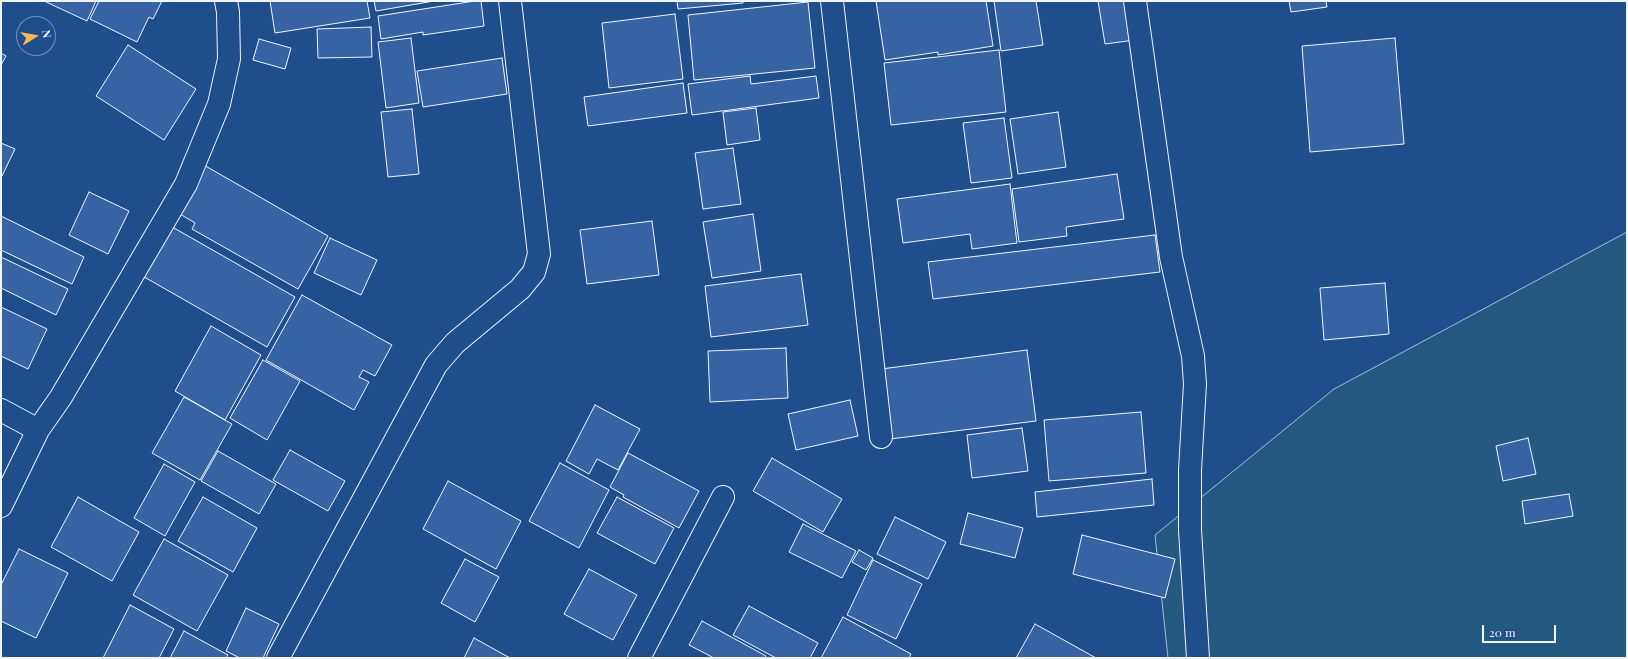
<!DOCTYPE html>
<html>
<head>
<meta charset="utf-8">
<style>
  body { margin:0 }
  #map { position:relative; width:1628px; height:659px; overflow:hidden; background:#1f4e8c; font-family:"Playfair Display",serif }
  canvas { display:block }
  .frame { position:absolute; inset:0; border:2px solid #f2f6ff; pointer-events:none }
  .north { position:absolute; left:16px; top:16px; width:40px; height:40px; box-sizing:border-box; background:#1f4e8c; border:1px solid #7391ba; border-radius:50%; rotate:79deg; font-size:11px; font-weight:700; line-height:16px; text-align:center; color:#f2f6ff }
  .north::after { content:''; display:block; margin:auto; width:14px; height:18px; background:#ffb74d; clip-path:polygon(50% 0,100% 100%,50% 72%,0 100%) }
  .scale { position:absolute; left:1482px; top:625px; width:74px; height:18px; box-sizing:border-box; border:2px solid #f2f6ff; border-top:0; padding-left:5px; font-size:12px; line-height:14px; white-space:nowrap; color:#f2f6ff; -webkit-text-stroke:3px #1f4e8c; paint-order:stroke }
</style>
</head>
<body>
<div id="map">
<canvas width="1628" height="659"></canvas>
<div class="frame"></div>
<div class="north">N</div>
<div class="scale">20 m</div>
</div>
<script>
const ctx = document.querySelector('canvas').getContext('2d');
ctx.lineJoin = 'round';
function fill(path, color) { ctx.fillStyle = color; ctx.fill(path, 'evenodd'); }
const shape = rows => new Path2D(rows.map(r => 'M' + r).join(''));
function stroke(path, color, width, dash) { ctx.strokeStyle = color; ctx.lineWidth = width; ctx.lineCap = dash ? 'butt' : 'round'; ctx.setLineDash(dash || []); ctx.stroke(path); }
const green = shape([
  [1627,232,1627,658,1168,658,1155,535,1334,389,1627,232]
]);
fill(green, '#245a82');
stroke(green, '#a8bbd7', 1);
const building = shape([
  [44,1,96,1,87,21,44,1],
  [99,1,162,1,153,19,149,17,137,42,90,19,99,1],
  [270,1,367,1,370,18,275,33,270,1],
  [374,1,434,1,376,11,374,1],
  [475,1,481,1,484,26,423,35,423,32,381,39,378,16,475,1],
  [677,1,743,1,743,3,678,9,677,1],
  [876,1,986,1,993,46,938,55,938,52,885,60,876,1],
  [994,1,1036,1,1043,45,1001,51,994,1],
  [1098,1,1130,1,1135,40,1105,44,1098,1],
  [1289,1,1326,1,1327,7,1291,12,1289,1],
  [808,2,815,68,694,80,688,15,808,2],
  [675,14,683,79,609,88,602,23,675,14],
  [371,27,372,57,318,58,317,29,371,27],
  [411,38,419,103,386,108,378,42,411,38],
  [1395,38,1404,144,1310,152,1302,46,1395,38],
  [259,39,291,48,285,69,253,60,259,39],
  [128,45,196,89,164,140,96,96,128,45],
  [999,50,1006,112,891,125,884,63,999,50],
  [1,53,6,56,1,65,1,53],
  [502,58,507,94,423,107,417,71,502,58],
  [750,76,751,84,816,76,819,98,692,115,688,84,750,76],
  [683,83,687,113,588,126,584,97,683,83],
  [756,108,760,140,727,145,723,112,756,108],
  [412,109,419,174,388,177,381,112,412,109],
  [1058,112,1066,167,1018,174,1010,119,1058,112],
  [1004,118,1012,178,971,183,963,123,1004,118],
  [1,143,15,149,1,178,1,143],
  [733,148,741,204,703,209,695,153,733,148],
  [202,164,328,236,298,289,192,229,195,223,175,211,202,164],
  [1117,174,1124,219,1066,227,1067,236,1019,242,1012,189,1117,174],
  [1010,184,1017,243,972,249,970,234,903,243,897,199,1010,184],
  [89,192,129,211,108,254,69,235,89,192],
  [753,214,761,271,712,278,703,222,753,214],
  [1,216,84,257,72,284,1,250,1,216],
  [652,221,659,275,587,284,580,230,652,221],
  [167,224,295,297,267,347,139,274,167,224],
  [1155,235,1160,272,933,299,928,262,1155,235],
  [330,238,377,260,361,295,314,273,330,238],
  [1,257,68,289,56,315,1,288,1,257],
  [801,274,808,325,711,337,705,286,801,274],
  [1385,283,1389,334,1324,340,1320,288,1385,283],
  [302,295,392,345,375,376,363,370,359,377,369,382,354,410,266,360,302,295],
  [1,307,47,329,28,369,1,356,1,307],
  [211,326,261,355,225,420,175,391,211,326],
  [786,348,788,398,710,402,708,351,786,348],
  [1027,350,1036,421,890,439,881,369,1027,350],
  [263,360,300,381,267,440,230,418,263,360],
  [184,397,232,424,200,480,152,453,184,397],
  [850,400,858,436,796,450,788,414,850,400],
  [595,405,640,429,618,470,597,459,589,474,566,461,595,405],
  [1141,412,1146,473,1049,481,1044,420,1141,412],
  [1022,428,1028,471,972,478,967,435,1022,428],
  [1528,438,1536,474,1503,481,1496,446,1528,438],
  [290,450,345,481,328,511,273,480,290,450],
  [218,451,276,484,259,514,201,481,218,451],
  [628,453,699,491,679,528,623,497,624,495,610,487,628,453],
  [772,458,842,499,823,532,753,491,772,458],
  [560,463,609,490,579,548,529,521,560,463],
  [164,464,195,482,165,536,134,518,164,464],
  [1152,479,1154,505,1037,517,1035,492,1152,479],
  [448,481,521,521,496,569,423,529,448,481],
  [1569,494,1573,516,1525,524,1522,501,1569,494],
  [78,497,139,532,112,581,51,547,78,497],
  [203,497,257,528,233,572,178,541,203,497],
  [617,497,674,528,655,564,597,533,617,497],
  [968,513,1023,528,1015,558,960,544,968,513],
  [895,517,946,542,928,579,877,554,895,517],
  [803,524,856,551,842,578,789,552,803,524],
  [1082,535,1175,559,1165,598,1073,574,1082,535],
  [164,539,228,575,197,631,133,595,164,539],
  [19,549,68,573,36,638,1,621,1,585,19,549],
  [859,550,873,558,866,570,852,562,859,550],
  [465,559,499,577,475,622,441,603,465,559],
  [873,560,922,584,896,639,847,615,873,560],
  [589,569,637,595,613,640,564,614,589,569],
  [130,605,174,629,159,658,103,658,130,605],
  [749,606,818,643,810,658,776,658,733,635,749,606],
  [246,608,279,624,263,658,240,658,226,651,246,608],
  [843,617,911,654,909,658,821,658,843,617],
  [702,621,766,656,765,658,714,658,689,645,702,621],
  [1035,624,1096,658,1016,658,1035,624],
  [184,631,228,655,226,658,170,658,184,631],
  [474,638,510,658,464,658,474,638]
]);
fill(building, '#3563a3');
stroke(building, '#f2f6ff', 1);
const street = shape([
  [832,1,881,437],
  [1135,1,1171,257,1193,356,1195,384,1190,470,1190,530,1198,658],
  [1,410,38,430],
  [1,506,38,430,61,397,186,184,219,104,229,59,228,12,226,1],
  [278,658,436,365,455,343,520,289,534,272,539,254,510,1],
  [639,658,723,497]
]);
stroke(street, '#f2f6ff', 24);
stroke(street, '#1f4e8c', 22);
</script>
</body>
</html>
